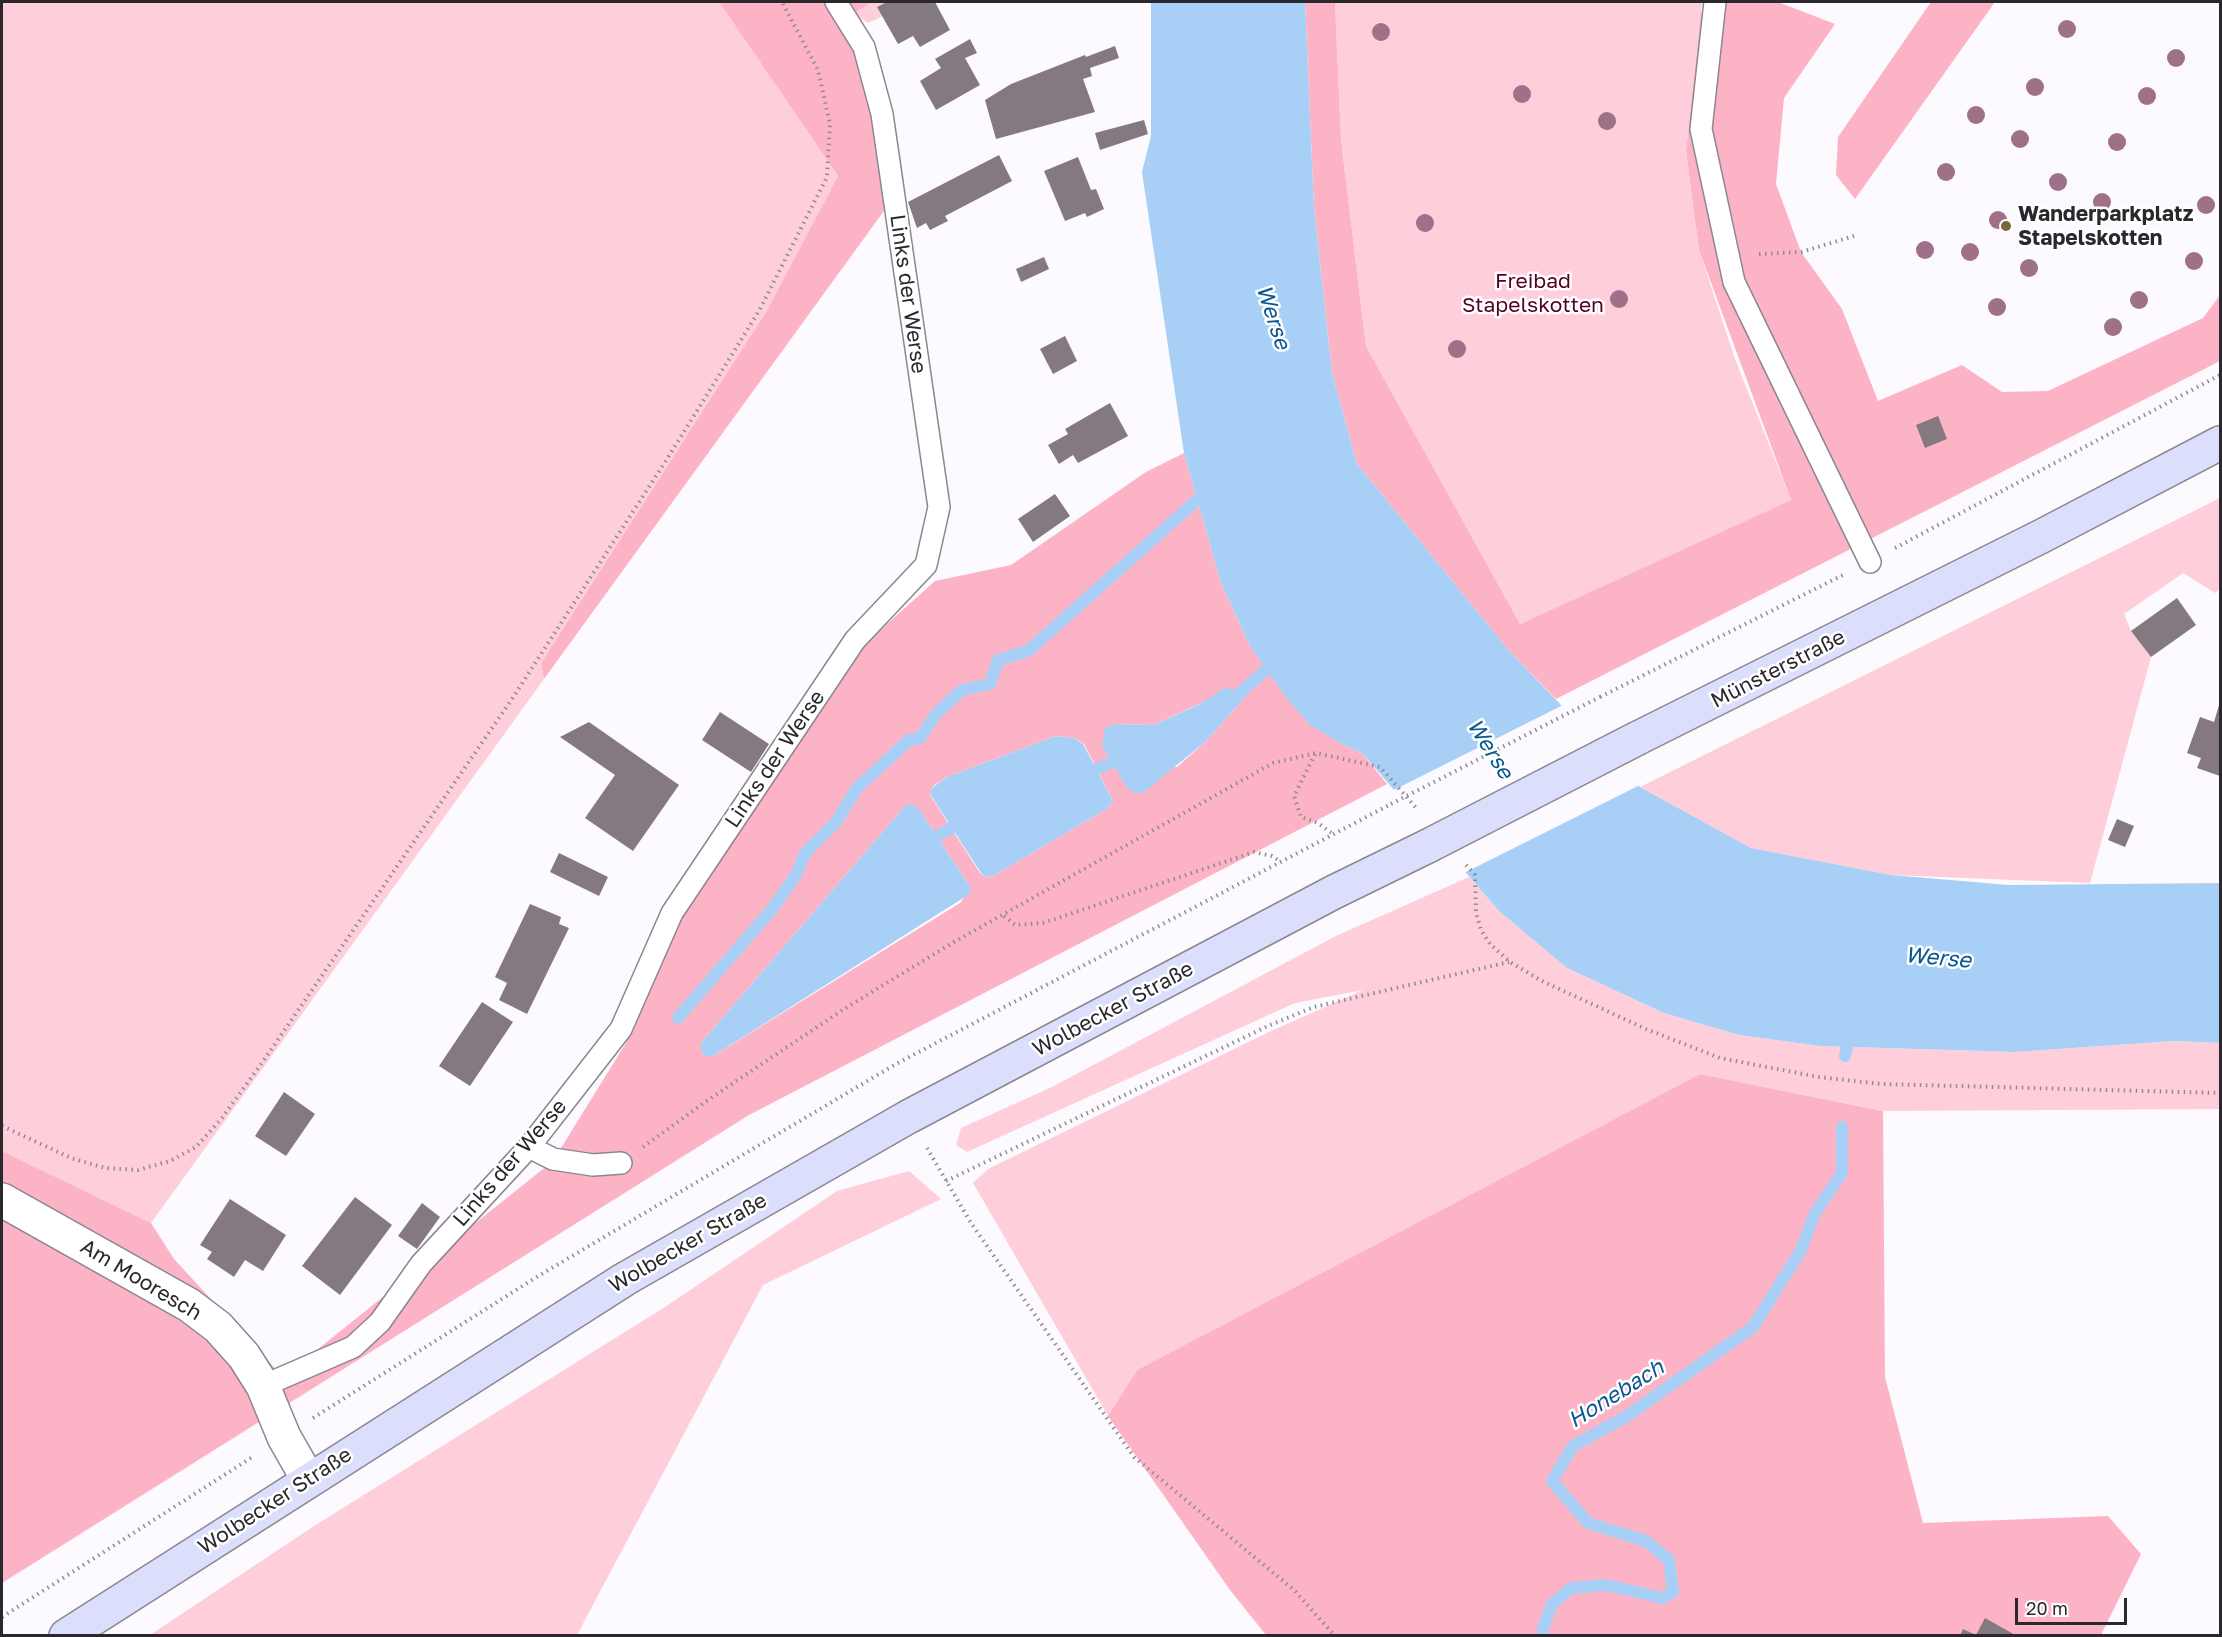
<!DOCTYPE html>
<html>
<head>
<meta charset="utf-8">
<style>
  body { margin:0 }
  #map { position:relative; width:2222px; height:1637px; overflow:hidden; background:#fcf9ff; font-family:"Golos Text",sans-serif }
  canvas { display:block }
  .frame { position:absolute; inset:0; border:3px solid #2a282d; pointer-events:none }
  .scale { position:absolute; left:2015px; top:1598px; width:112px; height:27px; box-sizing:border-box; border:3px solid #2a282d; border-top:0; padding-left:8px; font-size:18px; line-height:21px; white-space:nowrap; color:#2a282d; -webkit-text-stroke:4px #fff; paint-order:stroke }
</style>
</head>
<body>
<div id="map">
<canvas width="2222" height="1637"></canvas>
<div class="frame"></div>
<div class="scale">20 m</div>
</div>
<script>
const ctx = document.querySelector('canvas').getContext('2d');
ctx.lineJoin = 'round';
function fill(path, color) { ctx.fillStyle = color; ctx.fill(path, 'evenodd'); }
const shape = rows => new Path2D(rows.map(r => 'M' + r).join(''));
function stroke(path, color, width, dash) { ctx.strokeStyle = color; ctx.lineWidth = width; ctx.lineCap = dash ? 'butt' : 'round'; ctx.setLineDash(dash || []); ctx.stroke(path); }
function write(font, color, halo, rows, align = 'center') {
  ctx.font = font + ' "Golos Text",sans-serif'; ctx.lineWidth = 5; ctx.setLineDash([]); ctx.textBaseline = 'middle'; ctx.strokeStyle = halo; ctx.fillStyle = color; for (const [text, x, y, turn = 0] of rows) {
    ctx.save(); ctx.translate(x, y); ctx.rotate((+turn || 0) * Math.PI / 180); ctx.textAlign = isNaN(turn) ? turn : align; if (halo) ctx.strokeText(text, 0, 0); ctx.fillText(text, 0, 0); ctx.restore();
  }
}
fill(shape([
  [2,2,719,2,838,176,766,312,541,663,544,679,151,1223,2,1151],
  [838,2,914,2,868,23],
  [1335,2,1702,2,1686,151,1699,250,1735,359,1791,500,1520,624,1366,346,1341,140],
  [2220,498,2220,589,2215,593,2183,573,2124,614,2131,631,2151,657,2090,883,1891,875,1751,848,1640,787],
  [1469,877,1499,911,1567,968,1664,1013,1739,1035,1820,1046,2015,1052,2174,1041,2220,1043,2220,1109,1884,1111,1700,1074,1137,1370,1108,1416,973,1183,988,1169,1269,1032,1363,990,1295,1003,967,1152,956,1145,961,1128,1052,1087,1336,936],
  [909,1171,941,1199,763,1285,577,1635,150,1635,314,1526,665,1307,837,1191]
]), '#feceda');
fill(shape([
  [719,2,872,2,857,11,902,186,544,679,541,663,766,312,838,176],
  [1305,2,1335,2,1341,140,1366,346,1520,624,1791,500,1699,250,1686,151,1701,12,1723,2,1778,2,1835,24,1784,98,1776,184,1801,252,1842,309,1878,401,1962,365,2002,392,2048,391,2203,318,2220,295,2220,361,1556,699,1510,652,1357,464,1332,373,1314,208],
  [1931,2,1995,2,1855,199,1836,175,1838,137],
  [1184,453,1221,583,1250,646,1267,669,1340,743,1363,754,1387,784,749,1115,2,1583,2,1151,151,1223,174,1259,283,1377,553,1161,629,1038,683,915,868,641,935,581,1011,565,1146,472],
  [1210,699,1241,702,1205,742,1177,767,1113,763,1102,745,1114,724,1154,725],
  [1056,736,1074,738,1084,744,1113,801,1108,808,993,876,986,877,980,873,930,795,933,786,947,777],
  [905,806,919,809,971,888,960,903,713,1056,706,1056,701,1052,701,1043],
  [1700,1074,1883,1111,1885,1377,1923,1523,2108,1516,2141,1554,2101,1635,1266,1635,1230,1590,1108,1416,1137,1370]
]), '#fdb3c6');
fill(shape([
  [1151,2,1305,2,1314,208,1332,373,1357,464,1510,652,1640,787,1751,848,1891,875,2009,885,2220,883,2220,1043,2174,1041,2015,1052,1820,1046,1739,1035,1664,1013,1567,968,1499,911,1363,754,1340,743,1310,725,1287,699,1250,646,1221,583,1184,453,1142,172,1151,136],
  [1226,687,1240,693,1241,702,1205,742,1143,793,1135,793,1127,788,1102,745,1105,728,1114,724,1154,725,1198,705],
  [1056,736,1074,738,1083,744,1113,801,1108,808,993,876,986,877,981,873,930,794,933,787,947,777],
  [912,804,919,809,971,888,968,895,713,1056,706,1056,701,1052,701,1043,905,806]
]), '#a8d0f6');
fill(shape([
  [1565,704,1642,784,1462,874,1390,792]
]), '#fcf9ff');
stroke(shape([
  [1228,700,1240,693,1267,669],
  [1084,775,1125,756],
  [937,836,964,821],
  [678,1018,772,909,796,875,805,853,836,822,857,788,909,740,920,738,936,714,962,690,990,684,998,660,1028,651,1197,500],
  [1845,1056,1850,1031],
  [1543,1636,1543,1628,1552,1604,1571,1588,1607,1585,1662,1598,1673,1592,1669,1560,1646,1541,1588,1523,1552,1481,1573,1446,1627,1416,1753,1327,1801,1250,1815,1213,1842,1173,1842,1127]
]), '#a8d0f6', 12);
fill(shape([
  [887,2,935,2,950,30,920,47,913,36,898,44,877,7],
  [970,39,977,53,965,58,980,85,936,110,920,81,941,68,935,59],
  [1115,46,1119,58,1090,68,1092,76,1083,79,1095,112,996,139,985,100,1011,84,1085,55,1086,57],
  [1144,120,1148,134,1100,150,1095,133],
  [999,155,1012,181,945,216,948,221,930,230,926,223,917,228,908,202],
  [1078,157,1091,190,1096,189,1104,209,1087,217,1085,213,1065,221,1044,171],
  [1044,257,1049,269,1021,282,1016,269],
  [1065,336,1077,361,1053,374,1040,349],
  [1110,403,1128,436,1078,463,1073,455,1059,464,1048,445,1068,434,1065,429],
  [1938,416,1947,439,1925,448,1916,425],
  [1055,494,1070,516,1033,542,1018,519],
  [2177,598,2196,625,2151,657,2131,631],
  [2220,702,2220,776,2197,768,2201,758,2187,753,2200,717,2214,722],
  [720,712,769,744,751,772,702,740],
  [589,722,679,785,633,851,585,818,615,775,560,737],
  [2117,819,2134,826,2125,847,2108,840],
  [559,853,608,877,599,896,550,872],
  [530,904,561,917,559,924,569,928,527,1014,499,1000,507,983,495,977],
  [482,1002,513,1022,470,1086,439,1066],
  [284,1092,315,1114,286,1156,255,1136],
  [355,1197,392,1225,340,1295,302,1266],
  [230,1199,286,1235,263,1271,245,1260,234,1277,207,1259,212,1252,200,1245],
  [422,1203,440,1217,417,1249,398,1236],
  [1985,1618,2017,1636,1960,1636,1963,1629,1976,1635]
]), '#847981');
const lane = shape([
  [1715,2,1701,129,1734,282,1870,562],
  [529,1147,553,1159,593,1165,621,1163],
  [263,1386,353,1347,380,1322,421,1264,529,1147,621,1029,672,913,855,640,926,565,939,507,882,114,864,47,836,2]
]);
const street = shape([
  [2,1200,189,1305,218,1327,244,1356,263,1386,284,1437,308,1479]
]);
const secondary = shape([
  [1638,738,2042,536,2220,443],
  [66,1636,625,1279,908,1117,1334,892,1428,846]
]);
stroke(lane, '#8b8692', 24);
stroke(street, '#8b8692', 36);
stroke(secondary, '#8b8692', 36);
stroke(shape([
  [1759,254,1801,252,1854,236],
  [1895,548,2220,375],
  [1600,697,1843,575],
  [1315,754,1294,796,1301,817,1318,823,1333,834],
  [1466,865,1475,875,1476,913,1481,930,1490,944,1510,962,1542,981,1646,1029,1720,1058,1819,1077,1881,1084,2220,1093],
  [1004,916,1015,925,1043,923,1254,852,1272,856,1281,862],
  [2,1126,71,1158,105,1168,138,1170,170,1161,196,1147,222,1118,264,1060,512,699,667,459,759,311,827,177,830,124,818,70,782,2],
  [643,1147,708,1100,844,1009,954,942,1273,763,1316,753,1380,767,1418,810],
  [927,1148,971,1223,1134,1457,1294,1590,1335,1636],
  [946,1181,1270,1025,1314,1007,1509,962],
  [313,1418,540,1275,896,1064,1391,804],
  [2,1617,254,1456]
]), '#8f8d92', 4, [1.5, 4.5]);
stroke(lane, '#fff', 21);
stroke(street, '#fff', 33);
stroke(secondary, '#dbdffb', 33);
const secondaryBridge = shape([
  [1428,846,1638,738]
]);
stroke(secondaryBridge, '#8b8692', 36, []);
stroke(shape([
  [1391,804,1600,697]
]), '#8f8d92', 4, [1.5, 4.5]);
stroke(secondaryBridge, '#dbdffb', 33);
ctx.fillStyle = '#9f7188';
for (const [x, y] of [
  [2067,29],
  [1381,32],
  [2176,58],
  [2035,87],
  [1522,94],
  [2147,96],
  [1976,115],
  [1607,121],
  [2020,139],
  [2117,142],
  [1946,172],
  [2058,182],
  [2102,202],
  [2206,205],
  [1998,220],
  [1425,223],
  [1925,250],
  [1970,252],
  [2194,261],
  [2029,268],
  [1619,299],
  [2139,300],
  [1997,307],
  [2113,327],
  [1457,349]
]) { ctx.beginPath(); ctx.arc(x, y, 9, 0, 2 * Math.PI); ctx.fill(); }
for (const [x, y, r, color] of [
  [2006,226,6,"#7b6736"]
]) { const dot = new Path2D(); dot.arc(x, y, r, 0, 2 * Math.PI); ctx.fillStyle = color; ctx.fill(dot); stroke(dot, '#fff', 2); }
write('bold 21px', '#2a282d', '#fff', [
  ["Wanderparkplatz",2018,214],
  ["Stapelskotten",2018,238]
], 'left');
write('21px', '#530126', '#fff', [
  ["Freibad",1533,281],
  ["Stapelskotten",1533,305]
]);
write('21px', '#2a282d', '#fff', [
  ["Links der Werse",908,294,82],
  ["Münsterstraße",1778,669,-27],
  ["Links der Werse",775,759,-56],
  ["Wolbecker Straße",1113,1009,-28],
  ["Links der Werse",510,1163,-49],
  ["Wolbecker Straße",688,1243,-30],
  ["Am Mooresch",141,1280,31],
  ["Wolbecker Straße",275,1501,-33]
]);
write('italic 22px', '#0b5890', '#fff', [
  ["Werse",1273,317,72],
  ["Werse",1490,749,58],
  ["Werse",1938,958,5],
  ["Honebach",1616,1394,-32]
]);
</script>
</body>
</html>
